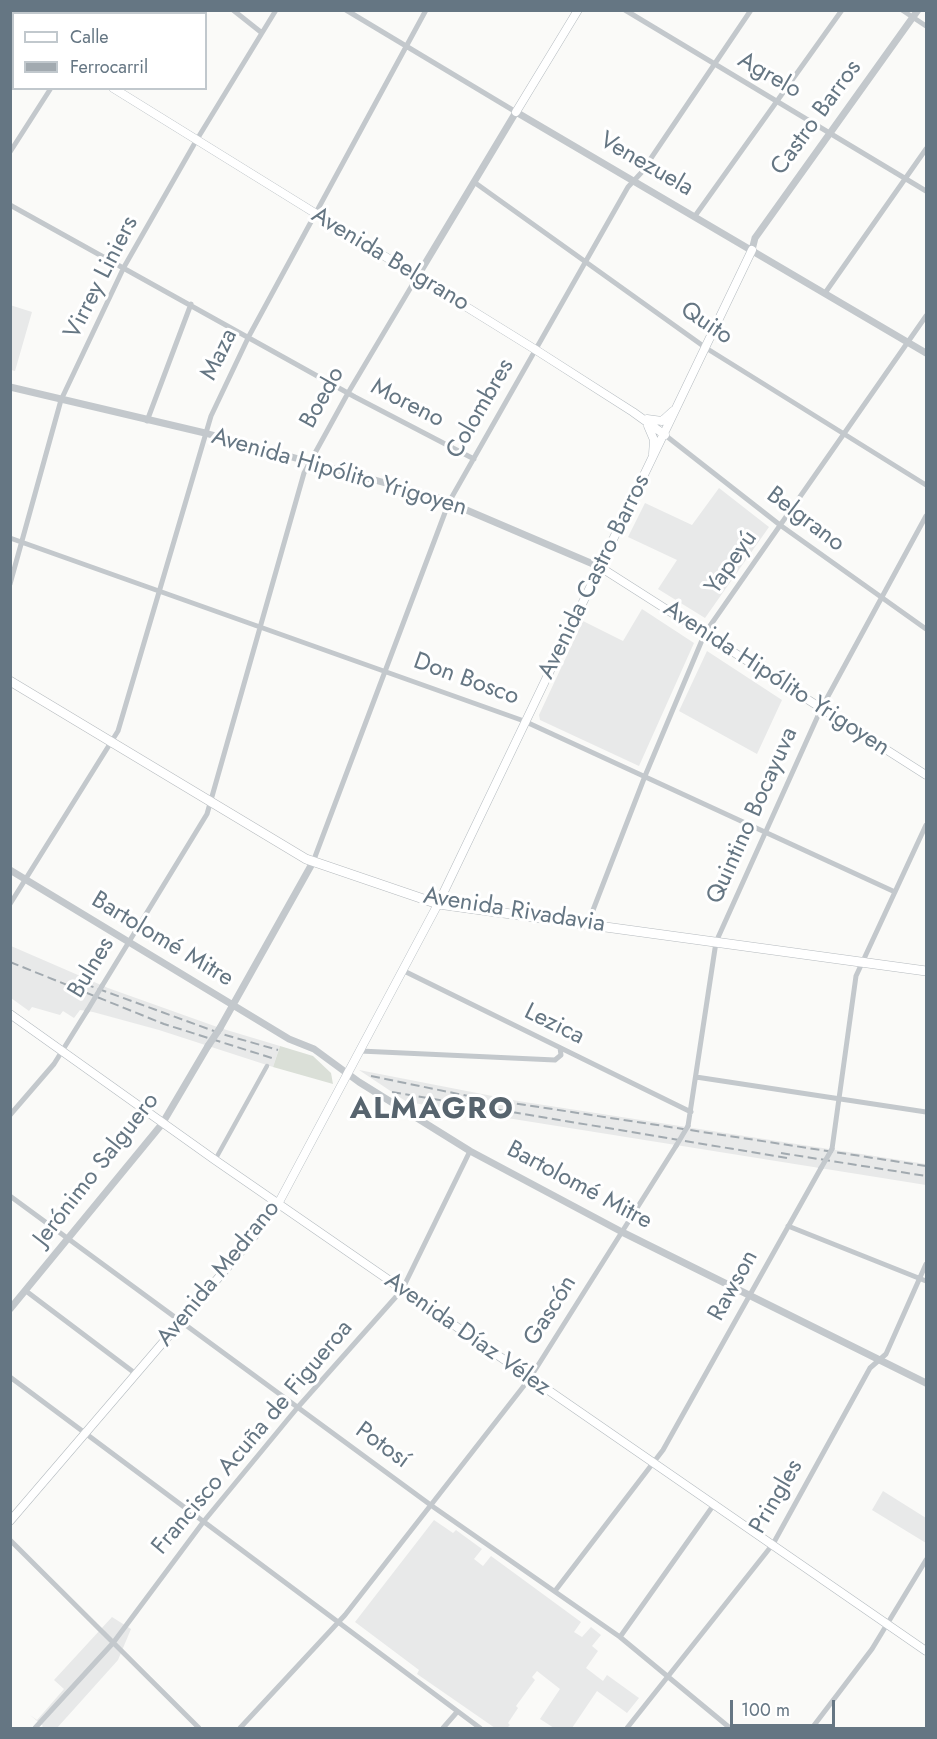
<!DOCTYPE html>
<html>
<head>
<meta charset="utf-8">
<style>
  body { margin:0 }
  #map { position:relative; width:937px; height:1739px; overflow:hidden; background:#fafaf8; font-family:Jost,sans-serif }
  canvas { display:block }
  .frame { position:absolute; inset:0; border:12px solid #657683; pointer-events:none }
  .legend { position:absolute; left:12px; top:12px; width:195px; height:78px; box-sizing:border-box; background:#fff; border:2px solid #c1c8cd; margin:0; padding:8px 10px; list-style:none; font-size:18px; color:#657683 }
  .legend li { display:flex; align-items:center; gap:12px; height:30px }
  .legend b { width:30px; border:2px solid #c1c8cd }
  .scale { position:absolute; left:730px; top:1700px; width:105px; height:27px; box-sizing:border-box; border:3px solid #657683; border-top:0; padding-left:8px; font-size:18px; line-height:21px; white-space:nowrap; color:#657683; -webkit-text-stroke:4px #fff; paint-order:stroke }
</style>
</head>
<body>
<div id="map">
<canvas width="937" height="1739"></canvas>
<div class="frame"></div>
<ul class="legend">
<li><b style="height:8px;background:#fff"></b>Calle</li>
<li><b style="height:8px;background:#a2aab0"></b>Ferrocarril</li>
</ul>
<div class="scale">100 m</div>
</div>
<script>
const ctx = document.querySelector('canvas').getContext('2d');
ctx.lineJoin = 'round';
function fill(path, color) { ctx.fillStyle = color; ctx.fill(path, 'evenodd'); }
const shape = rows => new Path2D(rows.map(r => 'M' + r).join(''));
function stroke(path, color, width, dash) { ctx.strokeStyle = color; ctx.lineWidth = width; ctx.lineCap = dash ? 'butt' : 'round'; ctx.setLineDash(dash || []); ctx.stroke(path); }
function write(font, color, halo, rows, align = 'center') {
  ctx.font = font + ' Jost,sans-serif'; ctx.lineWidth = 6; ctx.setLineDash([]); ctx.textBaseline = 'middle'; ctx.strokeStyle = halo; ctx.fillStyle = color; for (const [text, x, y, turn = 0] of rows) {
    ctx.save(); ctx.translate(x, y); ctx.rotate((+turn || 0) * Math.PI / 180); ctx.textAlign = isNaN(turn) ? turn : align; if (halo) ctx.strokeText(text, 0, 0); ctx.fillText(text, 0, 0); ctx.restore();
  }
}
fill(shape([
  [10,305,32,312,15,371,11,370],
  [719,488,769,527,705,618,658,589,677,560,628,537,645,503,692,525],
  [642,609,694,643,639,766,540,720,539,715,583,621,623,641],
  [707,651,782,700,757,754,679,711],
  [11,946,108,988,220,1028,280,1046,273,1067,159,1030,93,1012,80,1010,74,1018,63,1011,60,1015,32,1007,29,1011,11,998],
  [359,1070,518,1101,926,1164,926,1185,407,1102],
  [883,1491,926,1518,926,1543,872,1510],
  [434,1520,453,1533,456,1530,482,1549,474,1559,483,1566,491,1556,581,1622,574,1632,582,1637,591,1627,601,1635,592,1646,598,1651,586,1668,603,1681,607,1675,639,1698,627,1713,597,1691,572,1728,554,1728,540,1719,560,1689,537,1671,532,1677,535,1680,516,1706,518,1708,508,1723,510,1725,507,1728,495,1728,417,1674,419,1670,355,1622],
  [112,1617,131,1629,118,1660,57,1728,41,1728,43,1726,30,1715,37,1720,64,1689,54,1680]
]), '#e8e9e9');
fill(shape([
  [280,1046,313,1056,331,1073,333,1084,273,1067]
]), '#dadfd7');
const secondary = shape([
  [10,24,14,26],
  [113,88,536,350,633,412,665,435],
  [516,112,578,10],
  [647,419,662,421,673,411],
  [648,426,654,440,653,454],
  [600,567,926,775],
  [10,1014,215,1160,926,1651],
  [10,1521,255,1235,278,1204,438,904,752,250]
]);
const primary = shape([
  [10,681,306,859,438,904,926,971]
]);
stroke(secondary, '#b3babf', 9);
stroke(primary, '#b5babe', 10);
stroke(shape([
  [215,1160,267,1066]
]), '#c3c8cc', 4.5);
stroke(shape([
  [233,10,262,33],
  [346,10,516,112],
  [625,10,926,191],
  [902,10,926,26],
  [101,14,103,10],
  [10,152,51,88],
  [474,182,706,348,926,485],
  [10,205,355,397,474,459],
  [695,216,842,10],
  [825,293,926,149],
  [147,421,191,304],
  [665,435,780,525,926,629],
  [10,538,524,721,895,892],
  [10,584,61,400,124,267,196,141,276,10],
  [313,862,449,502,628,187,641,173,751,10],
  [10,904,118,731,211,416,249,336,426,10],
  [588,923,645,776,705,633,926,316],
  [402,970,691,1112],
  [102,986,207,814,304,473,348,393,417,277],
  [360,1051,555,1060,561,1055,560,1048],
  [696,1077,926,1112],
  [10,1115,54,1064,87,1011],
  [688,1126,716,942,821,709,926,516],
  [832,1149,856,976,926,825],
  [10,1196,432,1506,620,1637,730,1728],
  [788,1226,926,1281],
  [26,1291,136,1374],
  [10,1377,480,1728],
  [10,1540,199,1728],
  [555,1591,663,1450,821,1168],
  [620,1637,715,1503],
  [35,1728,113,1643,204,1521,298,1407,402,1290,470,1151],
  [240,1728,345,1615,530,1378,676,1146],
  [443,1728,457,1712],
  [627,1728,773,1544,870,1368,886,1354,926,1264],
  [812,1728,872,1649,926,1560]
]), '#c3c8cc', 5);
stroke(shape([
  [752,250,755,238,918,10],
  [417,277,516,112,926,353],
  [10,387,205,433,436,497,600,567],
  [10,870,289,1039,314,1049,359,1082,470,1151,622,1232,926,1383],
  [220,1028,313,862],
  [10,1309,162,1124,208,1046]
]), '#c3c8cc', 7);
stroke(secondary, '#fff', 8);
stroke(primary, '#fff', 9);
stroke(shape([
  [10,962,164,1024,275,1059],
  [85,984,222,1034,278,1050],
  [371,1076,473,1097,926,1166],
  [392,1092,787,1158],
  [781,1153,926,1176]
]), '#a2aab0', 2, [9, 4.5]);
stroke(shape([
  [87,1011,102,986],
  [676,1146,688,1126],
  [821,1168,832,1149]
]), '#c3c8cc', 5);
stroke(shape([
  [208,1046,220,1028]
]), '#c3c8cc', 7);
write('24px', '#657683', '#fff', [
  ["Agrelo",769,76,30],
  ["Castro Barros",817,118,-54],
  ["Venezuela",646,165,30],
  ["Avenida Belgrano",390,260,31],
  ["Virrey Liniers",102,278,-63],
  ["Quito",706,324,34],
  ["Maza",220,355,-64],
  ["Boedo",323,398,-61],
  ["Moreno",407,404,27],
  ["Colombres",481,409,-60],
  ["Avenida Hipólito Yrigoyen",339,473,16],
  ["Belgrano",805,520,37],
  ["Yapeyú",732,563,-55],
  ["Avenida Castro Barros",595,577,-64],
  ["Avenida Hipólito Yrigoyen",776,679,33],
  ["Don Bosco",466,680,20],
  ["Quintino Bocayuva",753,816,-66],
  ["Avenida Rivadavia",514,911,9],
  ["Bartolomé Mitre",162,940,31],
  ["Bulnes",92,968,-59],
  ["Lezica",554,1025,26],
  ["Jerónimo Salguero",97,1170,-52],
  ["Bartolomé Mitre",579,1186,28],
  ["Avenida Medrano",219,1274,-51],
  ["Rawson",734,1286,-61],
  ["Gascón",551,1311,-58],
  ["Avenida Díaz Vélez",467,1335,35],
  ["Francisco Acuña de Figueroa",253,1438,-50],
  ["Potosí",382,1446,36],
  ["Pringles",777,1497,-60]
]);
ctx.letterSpacing = '1.5px';
write('bold 30px', '#57646e', '#fff', [
  ["ALMAGRO",432,1111]
]);
ctx.letterSpacing = '0px';
</script>
</body>
</html>
